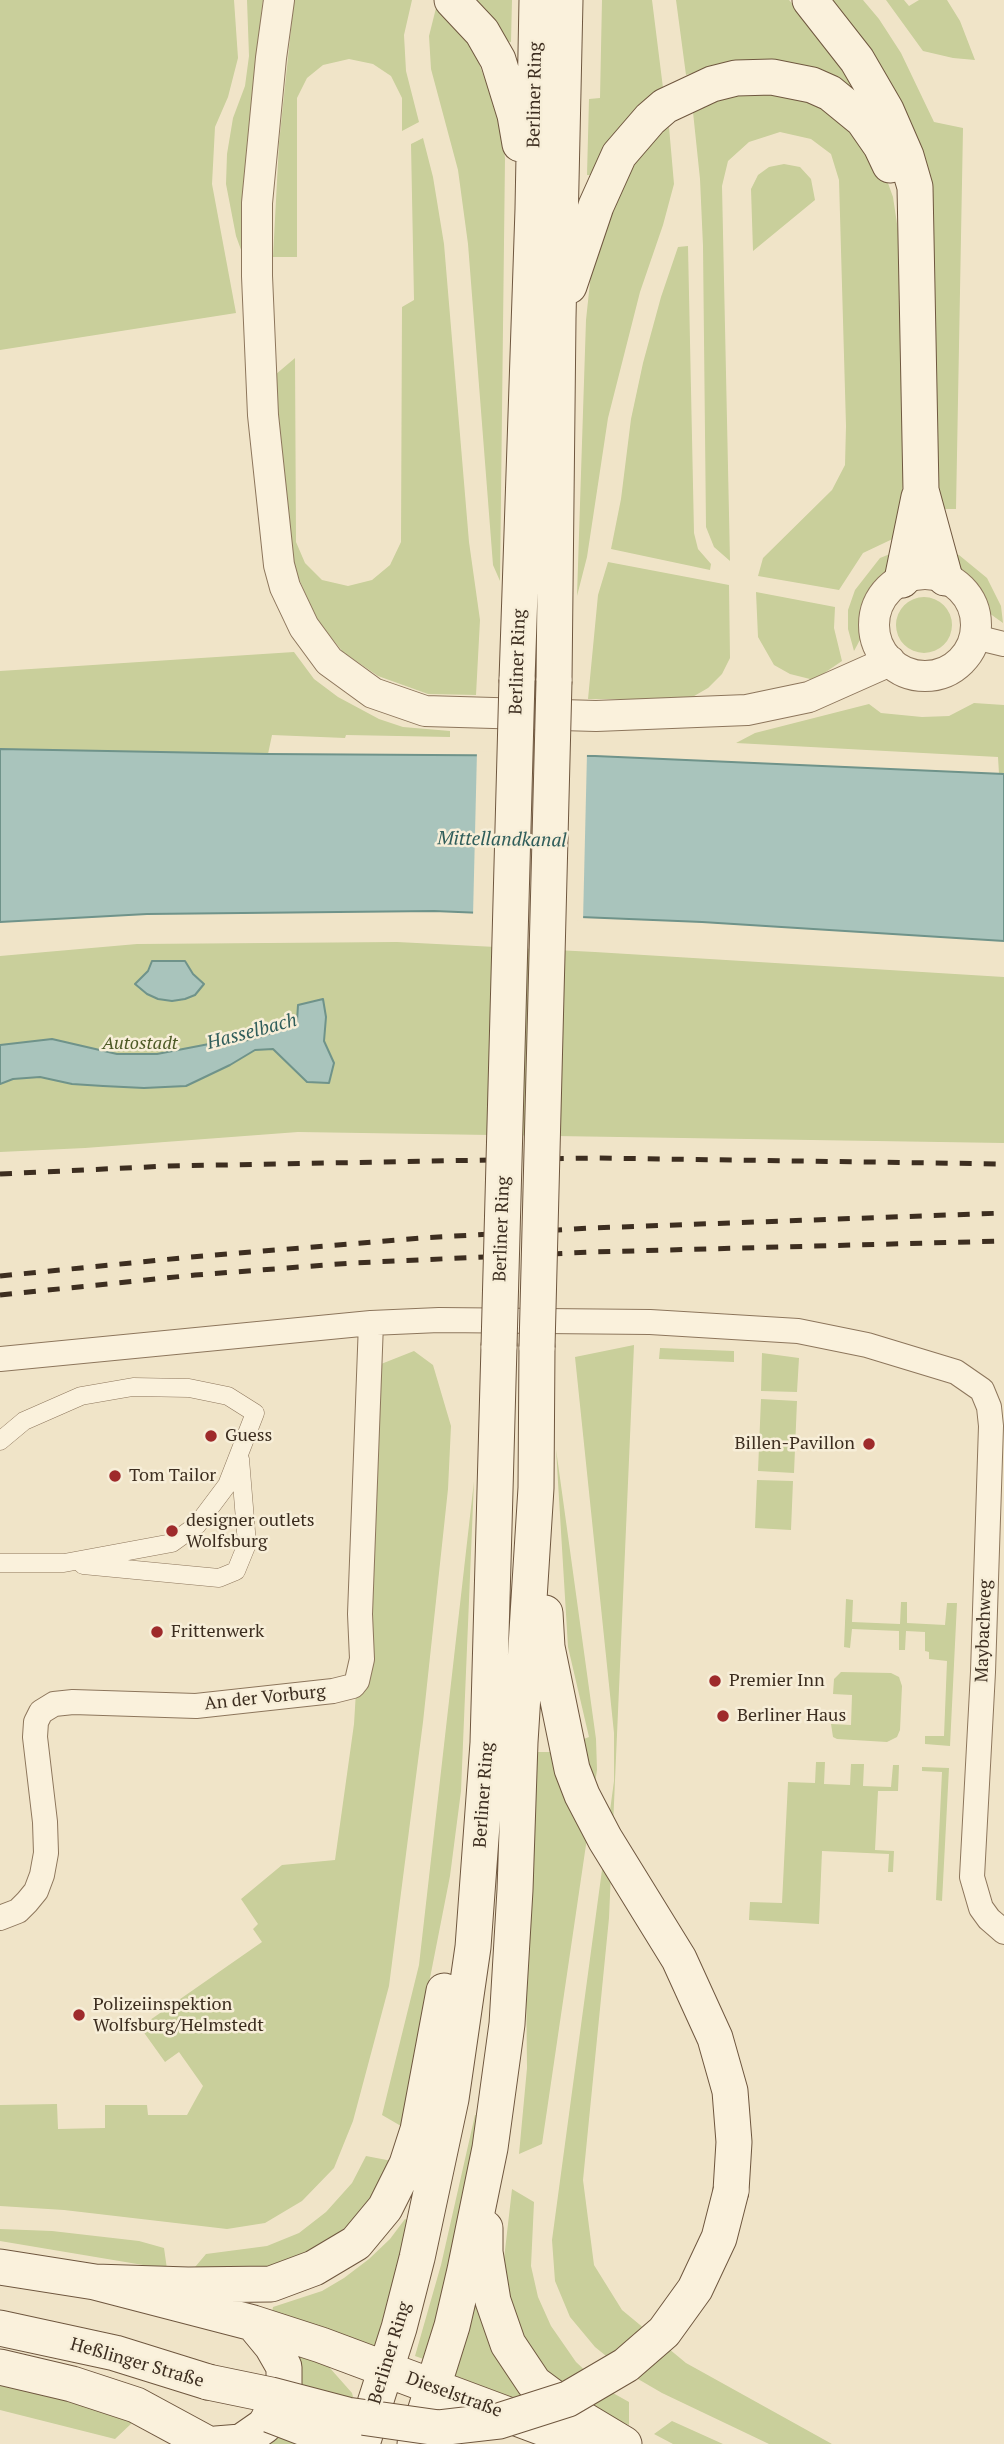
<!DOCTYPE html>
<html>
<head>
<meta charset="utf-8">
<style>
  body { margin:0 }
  canvas { display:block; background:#f0e4c8 }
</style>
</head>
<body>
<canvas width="1004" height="2444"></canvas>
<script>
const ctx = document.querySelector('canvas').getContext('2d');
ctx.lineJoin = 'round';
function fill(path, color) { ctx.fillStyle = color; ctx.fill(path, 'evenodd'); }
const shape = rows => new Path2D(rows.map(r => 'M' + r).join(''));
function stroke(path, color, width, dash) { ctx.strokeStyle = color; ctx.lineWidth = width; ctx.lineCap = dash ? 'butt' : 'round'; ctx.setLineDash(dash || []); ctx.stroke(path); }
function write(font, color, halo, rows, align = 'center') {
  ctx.font = font + ' "PT Serif",serif'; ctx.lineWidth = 5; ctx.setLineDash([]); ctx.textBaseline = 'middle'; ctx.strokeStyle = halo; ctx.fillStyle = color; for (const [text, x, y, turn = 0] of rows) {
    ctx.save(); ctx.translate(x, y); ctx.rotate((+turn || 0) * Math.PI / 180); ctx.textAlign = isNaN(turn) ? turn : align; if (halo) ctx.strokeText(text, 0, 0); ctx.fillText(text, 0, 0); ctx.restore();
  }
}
fill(shape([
  [0,0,234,0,238,58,228,97,215,127,212,184,236,313,0,350],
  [247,0,263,0,256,60,244,258,236,236,226,184,227,154,233,118,245,86,249,56],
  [294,0,412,0,404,35,406,71,419,122,402,131,402,98,391,76,373,64,349,59,323,65,307,78,297,98,297,257,273,257,279,143],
  [477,0,512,0,511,42,503,41,486,10],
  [602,0,652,0,663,88,596,175,587,175,589,99,600,98],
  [676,0,789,0,817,30,868,101,724,64,686,75],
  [827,0,863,0,879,19,901,53,934,122,963,128,956,509,940,509,928,185],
  [886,0,904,0,909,6,919,0,947,0,960,21,975,60,953,58,923,51],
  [437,4,460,30,477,58,500,120,505,158,500,581,493,565,468,244,458,170,431,69,429,36],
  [755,90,793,95,824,109,853,129,880,161,893,197,904,271,905,424,901,535,863,553,839,590,758,576,763,558,832,490,845,465,846,426,839,180,831,154,811,139,780,132,749,142,728,161,722,186,730,561,714,547,706,527,703,246,700,179,693,112,727,95],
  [669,127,674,184,663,225,640,292,608,418,587,557,577,596,586,320,591,273,622,181,647,145],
  [423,138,433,177,444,244,469,542,480,620,476,695,428,694,378,676,343,652,317,620,292,563,283,486,275,375,295,358,296,542,305,563,322,580,348,586,372,580,390,565,401,542,402,307,414,300,411,144],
  [784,164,800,167,811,179,815,200,753,251,751,189,758,175,769,167],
  [688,246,694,533,698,549,711,564,710,570,611,549,621,499,631,419,643,363,661,297,678,247],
  [900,550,887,578,868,604,861,638,854,651,848,629,848,610,855,590,880,558],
  [943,551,959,555,987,578,1001,606,1003,623,982,608,970,586,955,571],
  [608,562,729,585,730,658,722,674,708,688,689,699,588,699,598,595],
  [756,592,835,607,834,628,842,661,814,680,790,674,774,665,758,637],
  '896 625a28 28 0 1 1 56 0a28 28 0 1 1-56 0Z',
  [294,652,314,679,338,697,379,719,403,727,450,731,450,737,346,735,345,738,272,735,268,754,0,749,0,671],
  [974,703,1004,705,1004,774,999,774,998,757,736,743,755,733,869,704,881,713,922,717,949,716],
  [397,942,595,952,1004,977,1004,1143,298,1132,85,1148,0,1152,0,956,137,944],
  [634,1345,609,1918,583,2180,594,2265,622,2310,686,2363,832,2444,769,2444,662,2393,626,2372,595,2347,570,2317,555,2281,552,2240,614,1781,614,1733,575,1357],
  [660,1348,734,1351,734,1362,659,1359],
  [414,1351,433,1365,451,1426,448,1489,423,1722,389,1986,353,2121,334,2168,302,2201,265,2223,227,2229,64,2210,0,2206,0,2105,57,2104,58,2129,105,2128,105,2105,147,2105,148,2115,187,2115,203,2086,179,2052,165,2062,140,2027,262,1942,253,1929,258,1924,241,1899,282,1865,335,1860,354,1724,376,1366],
  [762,1353,799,1358,797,1392,761,1391],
  [761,1399,797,1401,794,1473,758,1471],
  [556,1449,596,1739,597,1770,542,2144,519,2154,527,2068,526,1974,536,1752,550,1752,589,1737,568,1647],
  [757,1480,793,1481,791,1530,755,1528],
  [474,1481,461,1791,450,1876,401,2126,382,2115,419,1965],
  [846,1599,853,1600,852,1622,900,1624,901,1602,907,1602,907,1623,945,1625,947,1603,957,1603,950,1746,925,1744,925,1736,944,1736,947,1661,929,1659,929,1652,925,1651,925,1632,906,1631,905,1650,899,1650,899,1631,852,1629,850,1648,844,1647],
  [841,1672,891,1673,899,1677,902,1686,900,1730,897,1737,887,1742,837,1739,833,1737,831,1724,851,1725,852,1695,833,1694,834,1679],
  [816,1762,825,1762,824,1784,850,1785,851,1764,864,1764,863,1786,891,1787,893,1765,899,1765,898,1791,878,1791,875,1850,894,1851,893,1872,888,1872,889,1854,822,1851,819,1924,749,1920,750,1902,782,1903,788,1782,815,1783],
  [922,1767,949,1768,942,1901,936,1900,942,1772,922,1771],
  [475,2115,481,2115,429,2361,415,2356,441,2265],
  [366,2156,392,2161,376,2193,346,2227,310,2253,274,2269,190,2273,206,2254,267,2246,299,2233,326,2212,352,2183],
  [512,2189,534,2202,531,2266,538,2297,551,2326,576,2362,604,2388,629,2402,629,2425,584,2407,539,2368,515,2329,505,2291,504,2259],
  [405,2219,410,2221,375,2346,272,2312,273,2307,322,2291,344,2278,369,2259,390,2239],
  [0,2229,52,2231,139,2241,164,2248,167,2269,0,2241],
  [474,2292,546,2410,453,2375],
  [282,2346,314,2357,329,2367,352,2393,356,2408,345,2444,254,2444],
  [0,2380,133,2422,115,2439,0,2410],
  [672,2421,723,2444,673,2444,654,2434]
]), '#c9cf9b');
const water = shape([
  [0,749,268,754,595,756,1004,774,1004,941,702,922,434,911,147,914,0,922,0,749],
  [152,961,185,961,193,974,204,984,195,995,185,999,172,1001,158,999,147,994,135,984,148,971,152,961],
  [323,999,326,1017,324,1041,334,1063,329,1083,307,1082,273,1049,255,1050,230,1065,186,1086,144,1088,103,1086,72,1084,40,1077,13,1079,0,1084,0,1045,52,1039,117,1054,157,1054,209,1044,249,1040,272,1033,297,1021,298,1005,323,999]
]);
fill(water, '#a9c4bc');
stroke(water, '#6f938a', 2);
fill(shape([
  [477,751,587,753,583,921,473,916]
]), '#f0e4c8');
const pedestrian = shape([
  [0,1441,24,1421,81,1396,133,1387,189,1388,228,1396,255,1413,227,1485,197,1525,172,1543,64,1563,0,1563],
  [83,1565,219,1578,236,1571,247,1544,240,1459]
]);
const minor = shape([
  [975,637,1004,644],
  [0,1359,371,1323,439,1320,650,1322,798,1331,867,1345,956,1372,982,1390,989,1407,991,1426,983,1672,972,1877,981,1908,989,1919,1004,1932],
  [0,1918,18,1911,27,1902,36,1891,42,1875,46,1853,45,1822,35,1737,36,1722,41,1712,54,1704,73,1702,196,1706,333,1691,353,1686,357,1681,362,1659,360,1614,371,1323]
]);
const tertiary = shape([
  [279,0,271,58,257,203,257,276,263,415,279,565,285,587,304,627,329,661,373,693,425,711,596,716,747,710,809,697,890,661],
  '874 625a51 51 0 1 1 102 0a51 51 0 1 1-102 0Z'
]);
const secondary = shape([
  [452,0,482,32,498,60,515,115,520,144],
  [810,0,857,60,886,110,906,156,915,187,921,490,945,578],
  [569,286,596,206,619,155,650,119,665,106,712,84,736,78,772,77,812,85,830,93,863,120,881,146,890,165],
  [902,580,919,497],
  [517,680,533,209,537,0],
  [554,681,558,318,565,0],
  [545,1613,547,1647,572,1769,582,1795,605,1839,679,1959,715,2038,730,2091,734,2142,731,2191],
  [485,2228,485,2252,493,2301,508,2344,534,2383,584,2420,624,2444],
  [0,2267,95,2282,253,2323,321,2345,586,2444],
  [95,2282,188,2285,271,2284,314,2268,356,2243,385,2208,407,2164,418,2130,444,1991],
  [0,2328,115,2353,208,2382],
  [0,2367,72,2384,136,2405,208,2444],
  [216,2444,241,2442,264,2426,278,2405,284,2385,284,2367,272,2346,253,2323],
  [362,2444,399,2328,417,2258,451,2099,473,1947,488,1743,499,1346],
  [415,2444,452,2326,465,2270,490,2148,507,2024,515,1890,520,1742,536,1488,537,1347]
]);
stroke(pedestrian, '#8d765c', 19);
stroke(minor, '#8d765c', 26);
stroke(tertiary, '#8d765c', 32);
stroke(secondary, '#6f573f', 37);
stroke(pedestrian, '#faf1dc', 18);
stroke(minor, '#faf1dc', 24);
stroke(tertiary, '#faf1dc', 30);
stroke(secondary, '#faf1dc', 35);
stroke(shape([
  [0,1174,168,1166,595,1158,1004,1164],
  [0,1276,191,1257,422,1238,592,1228,1004,1213],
  [0,1295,195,1275,352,1263,593,1252,1004,1241]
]), '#3d2e20', 5, [12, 12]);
const secondaryBridge = shape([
  [499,1346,517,680],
  [537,1347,554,681],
  [208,2382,271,2395,347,2415,439,2428,499,2421,568,2399,626,2365,664,2332,695,2289,719,2238,731,2191],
  [270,2415,346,2444]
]);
stroke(secondaryBridge, '#6f573f', 37, []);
stroke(secondaryBridge, '#faf1dc', 35);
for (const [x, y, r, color] of [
  [211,1436,7,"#9e2a2b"],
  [869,1444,7,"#9e2a2b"],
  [115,1476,7,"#9e2a2b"],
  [172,1531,7,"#9e2a2b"],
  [157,1632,7,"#9e2a2b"],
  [715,1681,7,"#9e2a2b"],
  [723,1716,7,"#9e2a2b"],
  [79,2015,7,"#9e2a2b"]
]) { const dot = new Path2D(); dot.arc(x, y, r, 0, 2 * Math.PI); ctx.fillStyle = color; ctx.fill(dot); stroke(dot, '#f7eed8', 2.5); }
write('18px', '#3d2e20', '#f7eed8', [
  ["Berliner Ring",535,95,-89],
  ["Berliner Ring",518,662,-88],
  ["Berliner Ring",502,1229,-88],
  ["Maybachweg",984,1631,-88],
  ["An der Vorburg",265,1698,-6],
  ["Berliner Ring",484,1795,-86],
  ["Berliner Ring",390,2353,-73],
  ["Heßlinger Straße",137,2363,16],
  ["Dieselstraße",454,2395,20]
]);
write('italic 18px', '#4d5a26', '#f7eed8', [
  ["Autostadt",140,1044]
]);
write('18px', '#3d2e20', '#f7eed8', [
  ["Guess",225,1436],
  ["Billen-Pavillon",855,1444,"right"],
  ["Tom Tailor",129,1476],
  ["designer outlets",186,1521],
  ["Wolfsburg",186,1542],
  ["Frittenwerk",171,1632],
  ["Premier Inn",729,1681],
  ["Berliner Haus",737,1716],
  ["Polizeiinspektion",93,2005],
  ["Wolfsburg/Helmstedt",93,2026]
], 'left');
write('italic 19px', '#2f5d5a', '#f7eed8', [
  ["Mittellandkanal",502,840,1],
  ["Hasselbach",252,1032,-15]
]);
</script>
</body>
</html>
